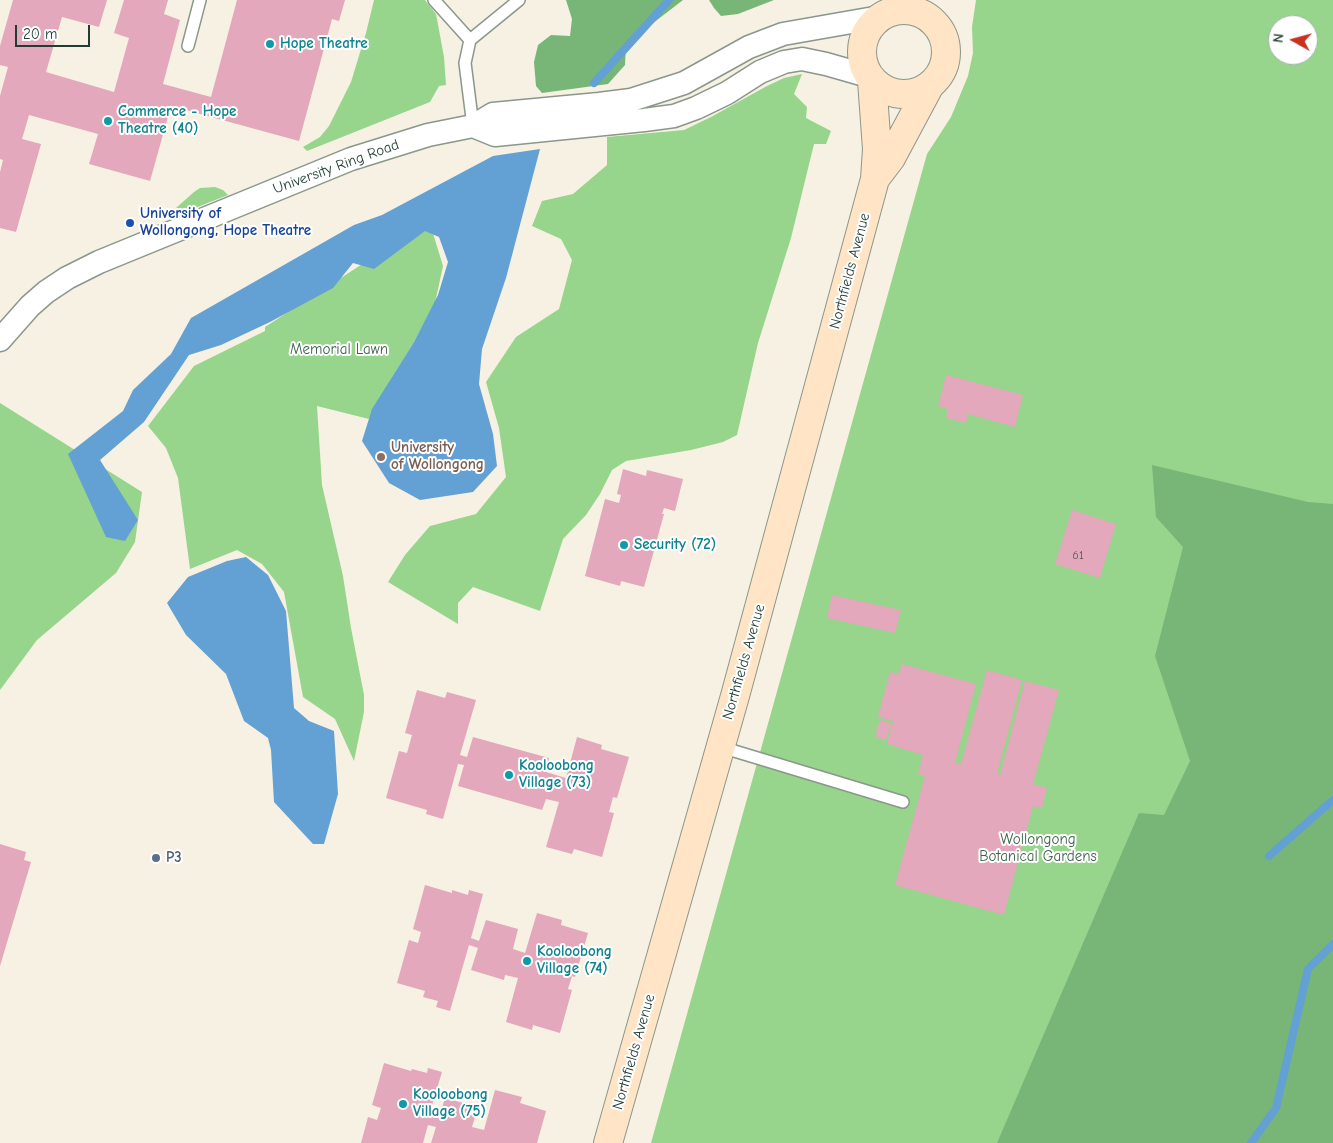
<!DOCTYPE html>
<html>
<head>
<meta charset="utf-8">
<style>
  body { margin:0 }
  #map { position:relative; width:1333px; height:1143px; overflow:hidden; background:#f6f1e2; font-family:"Comic Neue",sans-serif }
  canvas { display:block }
  .north { position:absolute; left:1268px; top:15px; width:50px; height:50px; box-sizing:border-box; background:#fff; border:1px solid #a5b1ae; border-radius:50%; rotate:277deg; font-size:14px; font-weight:700; line-height:20px; text-align:center; color:#1f3d34 }
  .north::after { content:''; display:block; margin:auto; width:18px; height:22px; background:#c8321e; clip-path:polygon(50% 0,100% 100%,50% 72%,0 100%) }
  .scale { position:absolute; left:15px; top:25px; width:75px; height:22px; box-sizing:border-box; border:2px solid #1f3d34; border-top:0; padding-left:6px; font-size:15px; line-height:18px; white-space:nowrap; color:#1f3d34; -webkit-text-stroke:4px #fff; paint-order:stroke }
</style>
</head>
<body>
<div id="map">
<canvas width="1333" height="1143"></canvas>
<div class="north">N</div>
<div class="scale">20 m</div>
</div>
<script>
const ctx = document.querySelector('canvas').getContext('2d');
ctx.lineJoin = 'round';
function fill(path, color) { ctx.fillStyle = color; ctx.fill(path, 'evenodd'); }
const shape = rows => new Path2D(rows.map(r => 'M' + r).join(''));
function stroke(path, color, width, dash) { ctx.strokeStyle = color; ctx.lineWidth = width; ctx.lineCap = dash ? 'butt' : 'round'; ctx.setLineDash(dash || []); ctx.stroke(path); }
function write(font, color, halo, rows, align = 'center') {
  ctx.font = font + ' "Comic Neue",sans-serif'; ctx.lineWidth = 4; ctx.setLineDash([]); ctx.textBaseline = 'middle'; ctx.strokeStyle = halo; ctx.fillStyle = color; for (const [text, x, y, turn = 0] of rows) {
    ctx.save(); ctx.translate(x, y); ctx.rotate((+turn || 0) * Math.PI / 180); ctx.textAlign = isNaN(turn) ? turn : align; if (halo) ctx.strokeText(text, 0, 0); ctx.fillText(text, 0, 0); ctx.restore();
  }
}
fill(shape([
  [374,0,425,0,436,14,444,57,446,85,439,86,430,102,307,151,303,147,320,137,329,126,351,82,366,33],
  [976,0,1333,0,1333,1143,651,1143,927,154,951,117,968,76,973,53,972,27],
  [1278,25,1308,25,1308,55,1278,55],
  [802,74,794,94,807,107,806,118,831,131,826,144,814,144,791,238,758,343,737,435,723,442,691,450,626,461,612,470,600,494,586,515,563,539,540,611,473,587,458,603,458,624,388,582,405,555,430,526,476,514,506,477,499,428,486,382,516,337,559,309,572,260,561,239,532,226,542,201,573,194,607,165,607,137,684,130,711,117,767,86,784,78],
  [215,187,223,190,228,195,172,217,173,212,176,208,194,192,200,188],
  [418,228,432,230,443,266,435,303,414,342,391,379,369,419,317,406,322,485,343,576,351,628,364,695,364,712,354,761,335,719,303,697,284,592,262,564,237,550,190,569,178,478,166,448,148,426,194,366,265,331,265,327],
  [0,403,142,492,135,542,116,573,37,640,0,690]
]), '#96d58b');
fill(shape([
  [566,0,683,0,626,44,625,65,608,84,542,93,536,86,534,62,538,45,551,35,570,36,572,19],
  [709,0,774,0,738,14,721,16,714,8],
  [1152,465,1308,502,1333,504,1333,1143,997,1143,1139,813,1164,815,1190,761,1155,656,1183,547,1156,517]
]), '#78b677');
fill(shape([
  [540,149,506,278,482,349,479,384,493,434,497,466,473,492,420,500,389,483,362,441,372,409,414,342,438,295,448,262,439,237,425,231,374,269,353,263,333,288,270,322,221,345,189,355,144,422,100,460,138,520,125,541,106,537,68,454,123,411,133,390,171,354,191,318,354,225,382,215,493,156],
  [246,557,268,575,286,611,294,708,309,721,334,731,338,794,324,844,313,844,274,802,271,750,268,738,244,721,226,674,186,635,167,603,188,577,227,561]
]), '#63a0d4');
stroke(shape([
  [594,83,669,0],
  [1269,856,1333,800],
  [1251,1143,1276,1108,1308,969,1333,944]
]), '#63a0d4', 8);
fill(shape([
  [13,0,107,0,99,27,62,17,46,72,114,92,129,38,114,33,124,0,168,0,164,14,180,20,163,84,211,97,237,0,345,0,339,21,332,19,299,141,171,106,150,181,89,164,98,134,29,115,22,139,41,144,16,232,0,228,0,172,3,160,0,159,0,96,8,67,0,65,0,46],
  [946,375,1023,395,1015,427,968,414,966,423,946,418,948,409,938,406],
  [623,469,646,476,647,470,683,479,675,511,664,508,662,514,664,514,644,587,621,581,620,586,585,576,605,499,619,503,621,495,617,494],
  [1072,510,1116,524,1100,578,1055,564],
  [832,595,901,610,895,633,827,618],
  [902,664,976,684,955,763,961,764,987,670,1022,680,997,774,1000,775,1025,681,1059,690,1033,784,1047,788,1042,808,1033,806,1004,915,895,885,925,776,918,774,923,755,887,744,891,728,890,727,886,740,876,737,877,725,879,725,880,720,891,723,890,725,892,726,893,721,878,717,890,672,899,674],
  [417,690,445,698,447,692,476,700,460,755,467,757,473,737,549,758,546,772,566,778,577,737,602,745,601,749,629,757,617,798,613,797,609,812,614,813,602,857,574,849,572,854,546,847,559,802,546,799,542,810,458,786,464,765,458,764,443,819,426,814,427,810,386,798,399,751,407,753,412,735,405,733],
  [0,844,26,852,24,860,31,862,0,966],
  [425,885,452,893,452,890,468,895,469,890,483,894,471,938,479,941,486,920,518,929,513,949,525,953,537,913,562,920,561,925,588,933,575,977,572,976,568,989,572,990,560,1033,533,1025,532,1030,506,1022,518,978,505,975,504,980,471,970,478,948,469,945,450,1011,436,1007,438,1001,423,997,425,991,397,983,409,940,418,943,421,932,413,929],
  [384,1063,411,1071,412,1069,427,1073,428,1068,442,1072,429,1115,439,1118,445,1098,478,1107,472,1127,484,1130,495,1090,522,1097,520,1103,546,1111,537,1143,431,1143,436,1127,428,1125,423,1143,361,1143,368,1117,377,1120,381,1108,372,1105]
]), '#e3a8bb');
const service = shape([
  [434,0,470,40],
  [188,46,200,0],
  [473,126,465,63,470,40,519,0],
  [721,747,903,802]
]);
const minor = shape([
  [473,126,495,135,644,120,674,116,696,108,727,93,760,72,784,62,802,59,826,64,868,76],
  [0,340,30,306,46,292,67,278,99,262,351,159,428,135,473,126,493,114,599,104,631,100,684,83,749,47,783,34,880,17]
]);
const secondary = shape([
  '862 52a42 42 0 1 1 84 0a42 42 0 1 1-84 0Z',
  [875,179,891,158,930,85],
  [608,1143,735,696,875,179,877,149,872,81]
]);
stroke(service, '#8a978b', 14);
stroke(minor, '#8a978b', 25);
stroke(secondary, '#8a978b', 30);
stroke(service, '#fff', 11);
stroke(minor, '#fff', 22);
stroke(secondary, '#ffe4c6', 28);
for (const [x, y, r, color] of [
  [270,44,5,"#0f9aa8"],
  [108,121,5,"#0f9aa8"],
  [130,223,5,"#1a4fb4"],
  [381,457,5,"#8d6e63"],
  [624,545,5,"#0f9aa8"],
  [509,775,5,"#0f9aa8"],
  [156,858,5,"#5c6f8a"],
  [527,961,5,"#0f9aa8"],
  [403,1104,5,"#0f9aa8"]
]) { const dot = new Path2D(); dot.arc(x, y, r, 0, 2 * Math.PI); ctx.fillStyle = color; ctx.fill(dot); stroke(dot, '#fff', 2); }
write('12px', '#505856', null, [
  ["61",1078,556]
]);
write('bold 15px', '#0d838f', '#fff', [
  ["Hope Theatre",280,44],
  ["Commerce - Hope",118,112],
  ["Theatre (40)",118,129],
  ["Security (72)",634,545],
  ["Kooloobong",519,766],
  ["Village (73)",519,783],
  ["Kooloobong",537,952],
  ["Village (74)",537,969],
  ["Kooloobong",413,1095],
  ["Village (75)",413,1112]
], 'left');
write('15px', '#1f3d34', '#fff', [
  ["University Ring Road",336,167,-20],
  ["Northfields Avenue",850,271,-75],
  ["Northfields Avenue",744,662,-74],
  ["Northfields Avenue",634,1052,-74]
]);
write('bold 15px', '#164399', '#fff', [
  ["University of",140,214],
  ["Wollongong, Hope Theatre",140,231]
], 'left');
write('15px', '#3d634a', '#fff', [
  ["Memorial Lawn",339,350],
  ["Wollongong",1038,840],
  ["Botanical Gardens",1038,857]
]);
write('bold 15px', '#785e54', '#fff', [
  ["University",391,448],
  ["of Wollongong",391,465]
], 'left');
write('bold 15px', '#4e5e75', '#fff', [
  ["P3",166,858]
], 'left');
</script>
</body>
</html>
